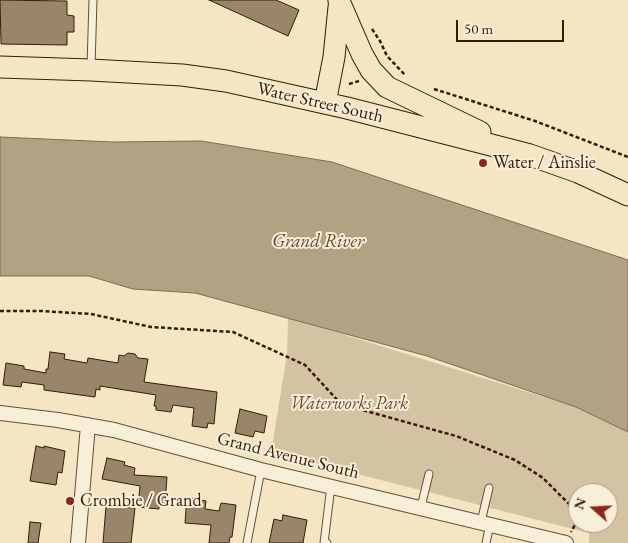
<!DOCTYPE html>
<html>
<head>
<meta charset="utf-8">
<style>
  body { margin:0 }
  #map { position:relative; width:628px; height:543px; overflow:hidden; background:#f4e6c3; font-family:"EB Garamond",serif }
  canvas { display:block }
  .north { position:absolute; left:568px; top:483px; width:50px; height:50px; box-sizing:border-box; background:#f8efd8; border:1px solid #aa9a84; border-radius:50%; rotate:289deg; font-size:14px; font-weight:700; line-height:20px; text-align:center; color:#361b07 }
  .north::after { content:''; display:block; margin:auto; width:18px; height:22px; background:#8f2418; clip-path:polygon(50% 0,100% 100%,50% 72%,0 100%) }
  .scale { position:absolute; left:456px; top:20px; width:108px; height:22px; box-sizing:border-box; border:2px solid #361b07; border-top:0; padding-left:6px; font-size:15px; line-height:18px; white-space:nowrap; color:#361b07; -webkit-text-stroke:4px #f8efd8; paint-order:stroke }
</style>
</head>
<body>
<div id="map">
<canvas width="628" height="543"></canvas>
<div class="north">N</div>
<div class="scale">50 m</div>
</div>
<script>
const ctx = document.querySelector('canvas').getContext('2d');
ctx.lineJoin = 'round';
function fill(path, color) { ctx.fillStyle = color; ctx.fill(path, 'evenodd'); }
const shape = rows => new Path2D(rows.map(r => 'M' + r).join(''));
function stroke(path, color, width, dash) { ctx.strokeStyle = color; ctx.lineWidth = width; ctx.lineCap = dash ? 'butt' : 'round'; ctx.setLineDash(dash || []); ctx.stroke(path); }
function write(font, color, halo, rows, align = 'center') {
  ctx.font = font + ' "EB Garamond",serif'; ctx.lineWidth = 4; ctx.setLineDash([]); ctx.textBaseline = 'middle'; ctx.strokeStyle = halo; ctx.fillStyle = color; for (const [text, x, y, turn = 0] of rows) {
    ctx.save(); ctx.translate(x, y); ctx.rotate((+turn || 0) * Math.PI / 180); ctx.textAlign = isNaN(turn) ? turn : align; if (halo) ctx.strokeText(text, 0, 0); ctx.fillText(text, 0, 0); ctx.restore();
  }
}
fill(shape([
  [288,317,576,407,628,432,628,543,589,543,589,533,271,452,287,355],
  [578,493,608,493,608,523,578,523]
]), '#d4c3a3');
const water = shape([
  [0,137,112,142,201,141,332,162,628,260,628,432,576,407,427,356,195,293,133,289,89,276,0,276,0,137]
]);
fill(water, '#b3a183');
stroke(water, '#816b51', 1);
const building = shape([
  [0,0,67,1,67,15,74,16,74,32,67,32,67,45,1,44,0,0],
  [209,0,276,0,299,10,288,36,209,0],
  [50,352,65,354,64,359,87,363,88,358,118,363,119,355,124,356,128,353,135,354,138,358,148,359,144,382,217,392,214,424,208,423,207,428,192,426,194,408,173,405,171,412,156,410,156,406,154,406,156,395,100,386,100,390,96,389,95,397,44,390,44,385,22,382,21,387,3,385,6,363,24,366,24,369,46,373,46,369,48,369,50,352],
  [240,409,267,416,264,433,255,431,253,437,235,433,240,409],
  [36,446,44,448,44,446,65,451,62,473,58,472,56,485,30,481,36,446],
  [107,458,125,462,124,465,135,468,134,475,167,477,165,504,159,504,159,509,138,507,140,486,102,479,107,458],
  [187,497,206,501,205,509,219,511,221,503,236,505,232,537,230,537,229,543,209,543,211,525,185,523,187,497],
  [106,506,135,508,131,543,103,543,106,506],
  [283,515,307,520,303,543,269,543,274,519,282,521,283,515],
  [30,522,41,523,38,543,28,543,30,522]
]);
fill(building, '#998569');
stroke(building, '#361b07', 1);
const lane = shape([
  [91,67,93,0],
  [421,507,429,474],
  [481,522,489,488],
  [247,543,261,470],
  [327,543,324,543,331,486],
  [486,543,490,524]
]);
const street = shape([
  [0,413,58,420,114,430,261,470,566,543],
  [78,543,88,425]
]);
const primary = shape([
  [339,1,362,54,371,70,387,87,480,132],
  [0,67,91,70,182,75,226,81,347,108,530,155,578,172,628,195],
  [325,103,334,57,339,7]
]);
stroke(lane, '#664e36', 9);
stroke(street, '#664e36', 16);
stroke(primary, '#361b07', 23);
stroke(shape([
  [372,29,380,41,387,56,405,75],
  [349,84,359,81],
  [434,89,535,121,628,157],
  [0,311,41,311,91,314,151,327,233,332,305,365,341,404,456,436,515,460,543,478,572,507,576,523,571,532]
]), '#361b07', 2.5, [4, 2.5]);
stroke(lane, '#f8efd8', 7);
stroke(street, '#f8efd8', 14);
stroke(primary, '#f4e6c3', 21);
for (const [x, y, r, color] of [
  [483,163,5,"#8f2418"],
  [70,501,5,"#8f2418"]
]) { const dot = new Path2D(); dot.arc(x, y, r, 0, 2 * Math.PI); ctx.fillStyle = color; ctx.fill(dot); stroke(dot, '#f8efd8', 2); }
write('18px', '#361b07', '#f8efd8', [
  ["Water Street South",320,103,13],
  ["Grand Avenue South",288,456,14]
]);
write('18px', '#361b07', '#f8efd8', [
  ["Water / Ainslie",493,163],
  ["Crombie / Grand",80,501]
], 'left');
write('italic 18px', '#654d36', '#f8efd8', [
  ["Waterworks Park",349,404]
]);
write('italic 19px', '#624a32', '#f8efd8', [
  ["Grand River",318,242]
]);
</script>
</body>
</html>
